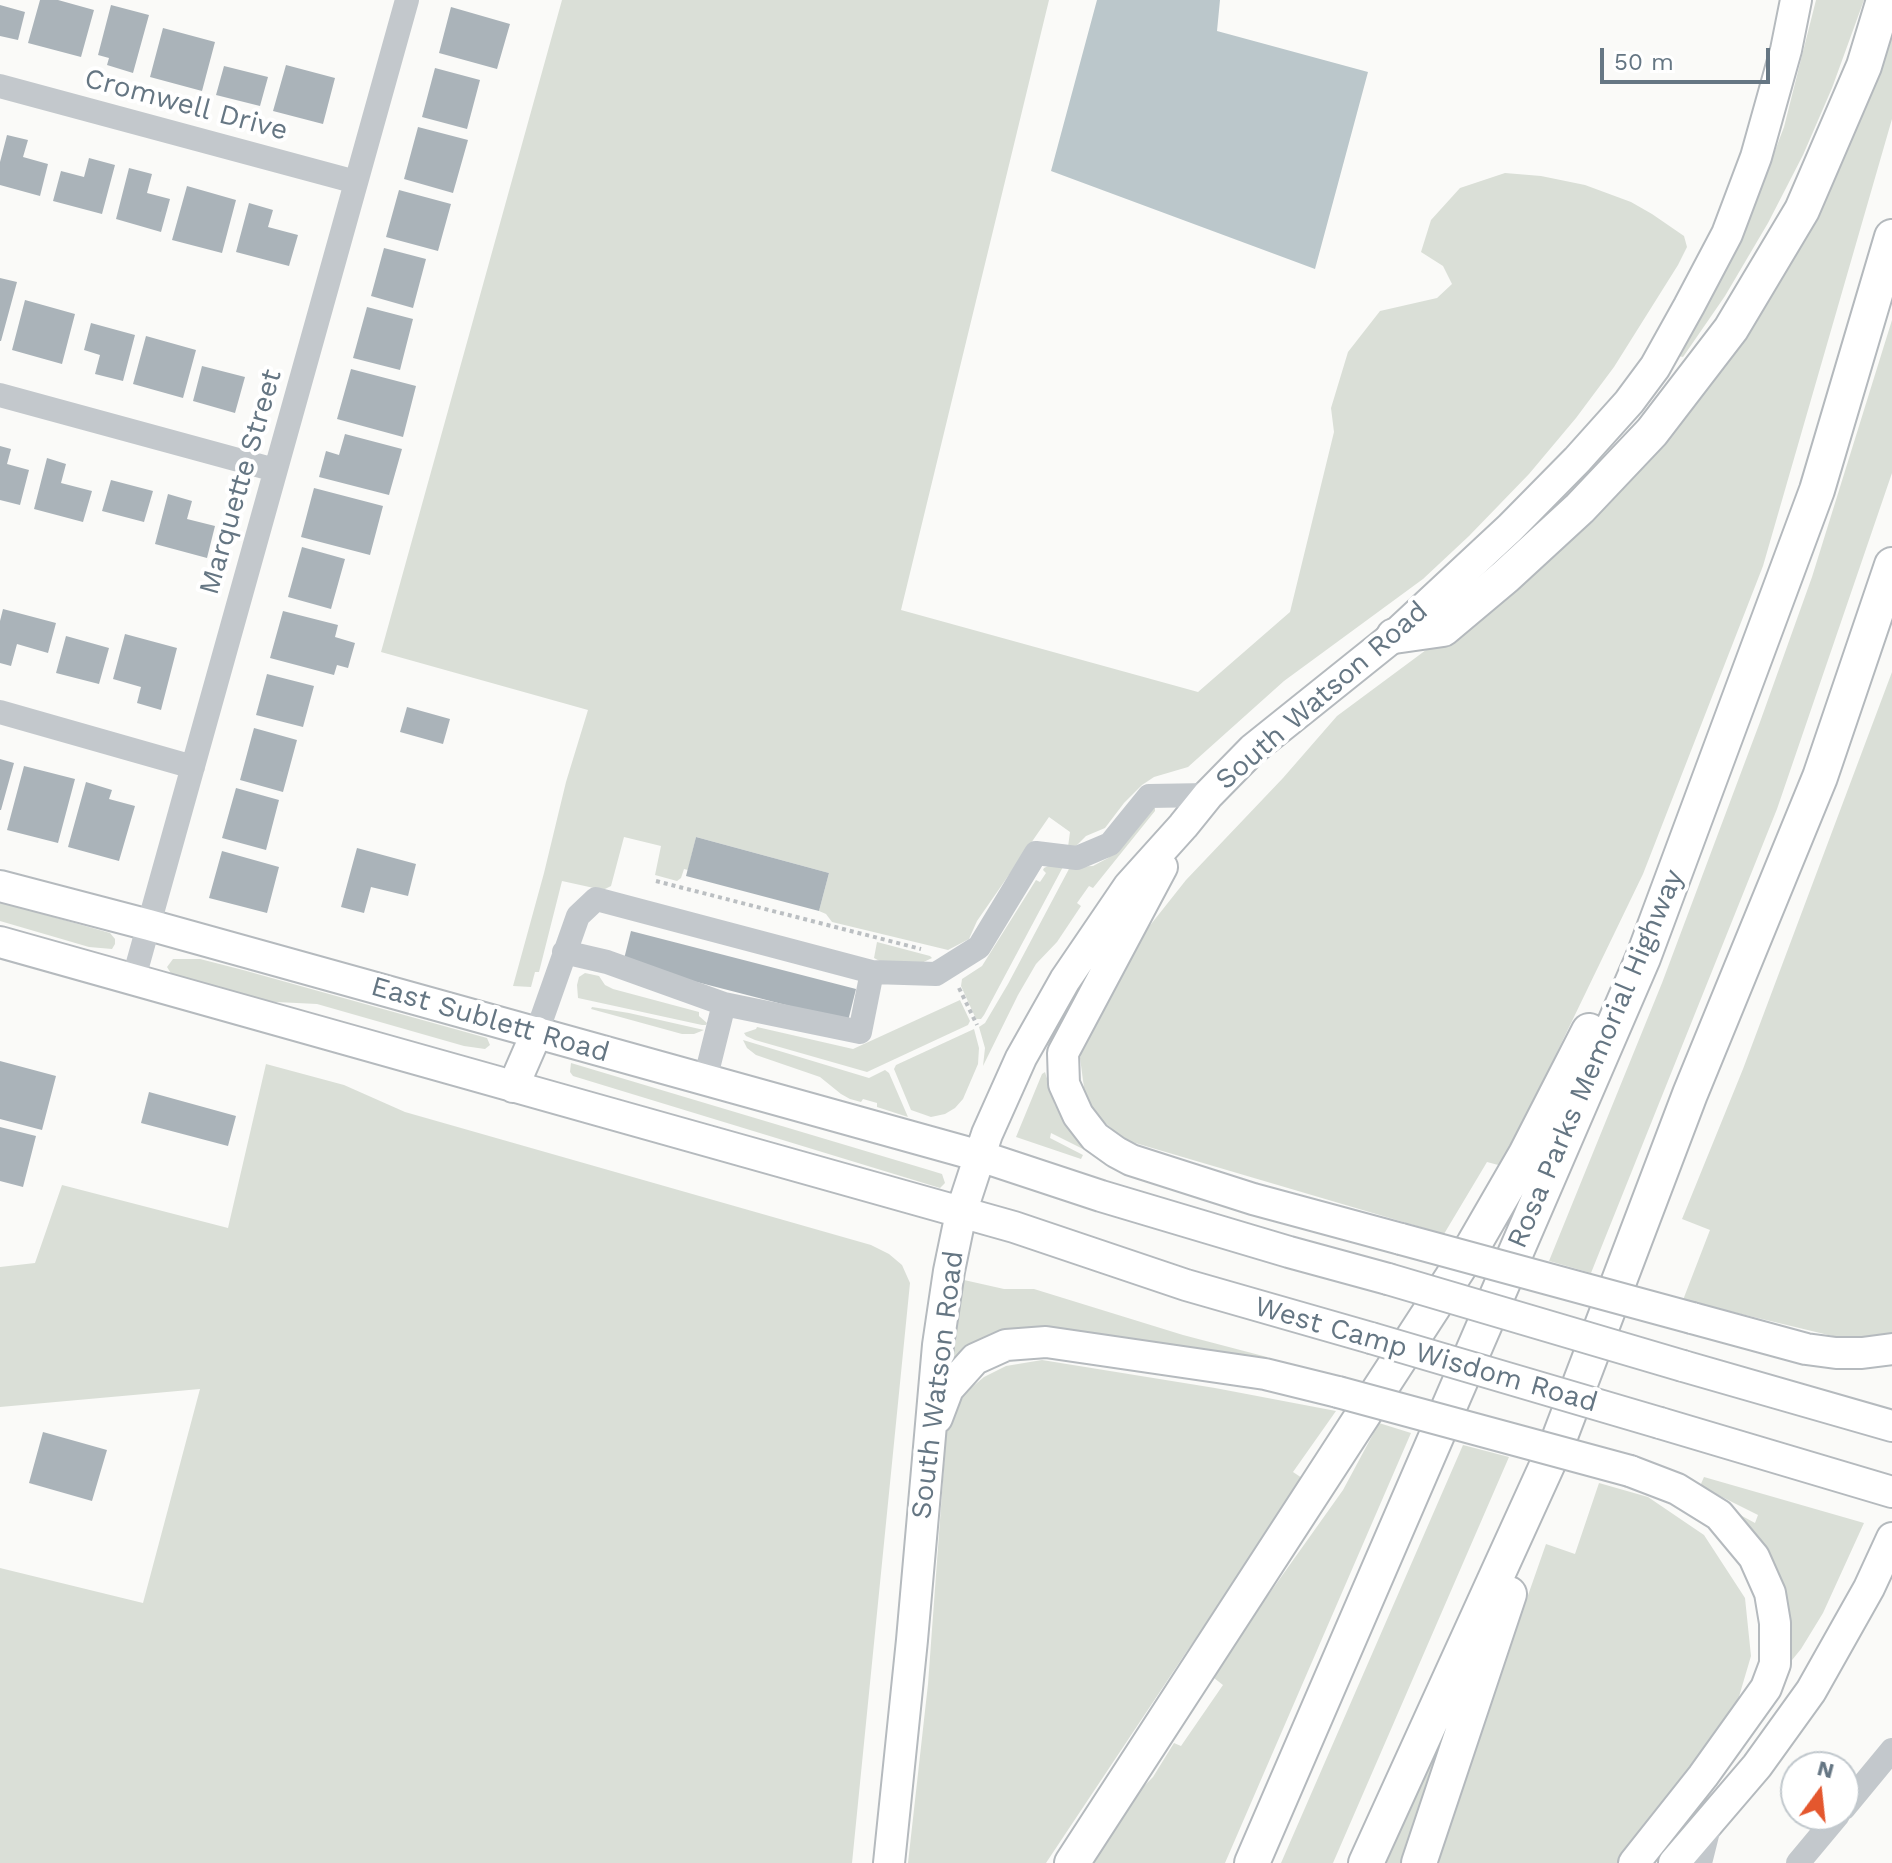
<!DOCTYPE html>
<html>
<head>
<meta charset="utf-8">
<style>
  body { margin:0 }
  #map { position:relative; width:1892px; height:1863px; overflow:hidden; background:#fafaf8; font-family:"Work Sans",sans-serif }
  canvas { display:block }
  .north { position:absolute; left:1780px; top:1751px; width:80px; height:80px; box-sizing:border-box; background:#fff; border:2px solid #c1c8cd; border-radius:50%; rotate:15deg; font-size:22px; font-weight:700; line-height:32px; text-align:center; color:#657683 }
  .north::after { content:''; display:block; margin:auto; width:28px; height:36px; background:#e4572e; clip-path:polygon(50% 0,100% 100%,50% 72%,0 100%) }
  .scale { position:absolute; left:1600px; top:48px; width:170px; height:36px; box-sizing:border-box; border:4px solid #657683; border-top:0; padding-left:10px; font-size:24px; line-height:28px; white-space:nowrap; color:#657683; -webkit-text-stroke:6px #fff; paint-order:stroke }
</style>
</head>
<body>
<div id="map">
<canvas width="1892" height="1863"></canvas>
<div class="north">N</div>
<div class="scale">50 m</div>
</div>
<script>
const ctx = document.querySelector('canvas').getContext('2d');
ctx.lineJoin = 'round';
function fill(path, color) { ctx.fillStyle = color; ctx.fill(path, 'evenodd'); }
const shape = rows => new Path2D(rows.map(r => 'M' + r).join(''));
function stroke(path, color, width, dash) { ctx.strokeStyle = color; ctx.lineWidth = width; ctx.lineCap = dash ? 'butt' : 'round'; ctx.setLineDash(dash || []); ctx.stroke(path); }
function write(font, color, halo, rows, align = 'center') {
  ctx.font = font + ' "Work Sans",sans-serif'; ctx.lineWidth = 8; ctx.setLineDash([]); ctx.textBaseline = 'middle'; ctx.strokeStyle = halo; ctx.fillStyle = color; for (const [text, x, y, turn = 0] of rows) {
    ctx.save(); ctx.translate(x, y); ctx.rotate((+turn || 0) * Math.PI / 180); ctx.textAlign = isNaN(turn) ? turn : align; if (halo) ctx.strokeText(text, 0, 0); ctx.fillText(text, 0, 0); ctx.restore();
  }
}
fill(shape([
  [562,0,1049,0,901,610,1198,692,1290,612,1334,432,1331,408,1348,352,1380,311,1437,298,1452,284,1443,266,1421,252,1431,220,1460,188,1505,173,1541,176,1585,185,1631,202,1652,214,1684,236,1687,247,1678,265,1614,367,1576,418,1529,474,1469,536,1423,579,1284,681,1188,767,1154,777,1142,785,1124,803,1105,828,1086,836,1071,851,1068,847,1070,832,1049,817,977,921,969,939,948,950,832,922,826,914,819,911,829,873,696,837,688,870,684,869,681,878,677,881,655,875,661,846,624,837,611,886,603,890,562,881,539,972,535,972,531,987,513,986,544,873,566,782,588,710,381,652],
  [1816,0,1864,0,1832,88,1803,155,1768,223,1725,296,1683,357,1678,356,1690,337,1727,268,1754,206,1784,127],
  [1892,22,1892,119,1763,566,1643,874,1502,1166,1487,1162,1444,1234,1125,1140,1097,1116,1085,1095,1080,1058,1085,1026,1121,962,1186,880,1283,778,1337,716,1488,604,1659,443],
  [1892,320,1892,473,1777,809,1591,1273,1549,1261,1662,983,1760,722,1812,577],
  [1892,672,1892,1333,1884,1337,1845,1339,1683,1300,1710,1230,1682,1219,1743,1069],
  [1152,806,1155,808,1155,811,1093,888,1089,886,1077,903,1081,906,1057,942,1036,964,1018,995,983,1066,985,1048,979,1027,985,1023,1008,984,1070,867,1093,866,1108,858],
  [1052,864,1064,865,984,1015,981,1019,976,1019,961,986,962,979,982,966,1036,880,1040,882,1046,873,1043,870,1044,868],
  [0,902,110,933,115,939,115,944,112,949,89,947,0,921],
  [877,942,930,956,932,958,911,968,887,965,874,958],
  [173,959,200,959,243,970,487,1038,490,1045,485,1049,464,1046,317,1004,256,1001,172,975,167,967],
  [585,973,599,976,605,985,613,989,699,1012,699,1016,707,1023,706,1025,702,1025,578,998,577,985,579,977],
  [960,1000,970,1021,968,1025,867,1072,755,1040,746,1036,744,1033,756,1029,757,1027,853,1049],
  [592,1007,629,1013,704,1030,694,1034,682,1034,591,1009],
  [974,1029,979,1048,978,1064,963,1099,955,1108,945,1114,931,1117,911,1110,894,1069,896,1065],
  [743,1040,869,1078,885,1070,889,1073,908,1117,877,1107,877,1103,863,1099,861,1102,850,1099,841,1094,820,1077,756,1055,747,1048],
  [571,1063,929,1170,942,1174,945,1183,940,1188,573,1076,570,1072],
  [266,1064,344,1085,405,1112,871,1245,889,1254,902,1265,910,1283,852,1863,0,1863,0,1568,143,1603,200,1389,0,1407,0,1267,35,1263,62,1185,228,1228],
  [1045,1072,1055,1105,1089,1152,1051,1133,1050,1138,1083,1155,1081,1159,1016,1137,1042,1074],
  [964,1280,1004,1289,1034,1289,1183,1335,1267,1357,1266,1362,1149,1341,1048,1329,952,1359],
  [1042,1360,1215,1388,1336,1411,1293,1472,1305,1480,1185,1654,1046,1863,908,1863,928,1684,946,1438,949,1421,966,1392,984,1377,1006,1366],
  [1379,1423,1411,1433,1225,1863,1084,1863,1126,1804,1153,1777,1174,1743,1181,1746,1223,1685,1214,1678,1232,1646,1343,1490],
  [1463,1445,1509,1457,1333,1863,1281,1863],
  [1704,1477,1864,1523,1823,1613,1801,1649,1788,1665,1731,1510,1755,1523,1758,1515,1700,1486],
  [1599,1483,1648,1497,1704,1535,1745,1598,1751,1656,1733,1717,1617,1863,1437,1863,1486,1715,1546,1544,1575,1554],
  [1440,1737,1448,1741,1407,1863,1386,1863]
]), '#dadfd7');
fill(shape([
  [1097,0,1220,0,1217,31,1368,72,1315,269,1051,171]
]), '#bbc7cb');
fill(shape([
  [40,0,58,0,94,10,81,57,28,43],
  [0,5,25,12,18,40,0,36],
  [111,5,149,15,133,73,107,65,109,58,98,55],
  [451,7,510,24,497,69,439,53],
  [163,28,215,42,202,91,150,77],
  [286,65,335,78,323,124,273,111],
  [224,66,268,77,260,106,216,95],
  [435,68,480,80,467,129,422,117],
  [418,127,468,140,453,193,404,179],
  [7,135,28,140,23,157,48,164,40,196,0,185,0,162],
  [89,158,115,165,102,214,53,201,61,171,84,177],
  [129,168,152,174,147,193,170,199,161,232,116,219],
  [187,186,236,200,222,253,172,240],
  [399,190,451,204,438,251,386,237],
  [249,203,273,210,268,227,298,235,289,266,236,252],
  [384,248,426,259,413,308,371,296],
  [0,278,17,282,1,341,0,341],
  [25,300,75,314,62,364,12,350],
  [367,307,413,319,400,370,353,358],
  [91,323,135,335,123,381,95,374,100,355,84,350],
  [146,336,196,350,183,398,133,384],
  [202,366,245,377,235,413,193,401],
  [351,369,416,386,403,437,337,419],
  [345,434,402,449,389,495,319,477,326,451,339,455],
  [0,446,11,449,7,464,29,470,20,505,0,500],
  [47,458,66,464,61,483,92,491,83,522,34,509],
  [111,480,153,491,144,522,102,511],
  [314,488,383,506,370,555,301,537],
  [168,494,192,501,187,519,215,526,207,558,155,544],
  [302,547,345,559,331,609,288,597],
  [3,609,56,623,48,653,17,644,11,666,0,663,0,621],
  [283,611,338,625,335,637,355,643,348,668,337,665,334,675,270,658],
  [125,634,177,648,161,710,137,703,141,687,113,679],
  [66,636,109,648,99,684,56,673],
  [267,674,314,686,303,727,256,715],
  [407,707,450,719,443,744,400,732],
  [254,728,297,740,283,792,240,780],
  [0,759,14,763,1,810,0,810],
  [24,766,75,779,58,843,7,830],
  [86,782,112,790,109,799,135,806,119,861,68,847],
  [236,788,279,800,266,850,222,838],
  [696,837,829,873,819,911,686,876],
  [357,848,416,864,408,896,371,887,364,913,341,907],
  [222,851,279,867,267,913,209,898],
  [631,931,856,989,848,1021,623,963],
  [0,1061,56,1076,42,1130,0,1119],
  [149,1092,236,1116,228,1146,141,1123],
  [0,1127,36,1136,23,1187,0,1181],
  [43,1432,107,1450,92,1501,29,1483]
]), '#aab3b9');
const major = shape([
  [1162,867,1063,1053,1064,1084,1078,1115,1095,1137,1116,1152,1131,1160,1253,1199,1401,1239],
  [0,886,149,925,980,1156,1101,1196,1289,1252,1388,1279],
  [0,942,1014,1227,1186,1285,1371,1338],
  [513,1087,537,1032],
  [1692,1318,1806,1349,1836,1353,1862,1353,1892,1349],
  [1683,1366,1892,1426],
  [937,1418,948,1389,975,1359,1006,1345,1046,1342,1265,1374,1338,1392],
  [1660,1423,1892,1492],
  [1630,1471,1677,1489,1719,1515,1754,1557,1770,1593,1775,1623,1775,1664,1766,1688,1703,1776,1634,1863],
  [889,1863,912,1640,938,1345,949,1271,961,1213,987,1134,1021,1058,1065,980,1129,886,1183,826,1208,795,1253,749,1394,636,1510,528,1577,460,1629,402,1655,367,1689,306,1727,234,1756,157,1786,50,1796,0],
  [1674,1863,1757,1766,1811,1691,1869,1588,1892,1538]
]);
const highway = shape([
  [1394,636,1443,629,1505,577,1580,508,1652,432,1731,329,1802,210,1864,66,1884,0],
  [1072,1863,1474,1244,1526,1154,1589,1031],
  [1252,1863,1643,958,1817,490,1892,237],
  [1366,1863,1559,1439,1690,1094,1820,777,1892,565],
  [1419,1863,1509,1594]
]);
stroke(major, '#b5babe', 34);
stroke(highway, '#b4b9bd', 38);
stroke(shape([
  [656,881,921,949],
  [959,988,977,1025]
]), '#bbbfc2', 4, [4, 4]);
stroke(shape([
  [0,86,356,182],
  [0,395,275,470],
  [0,712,193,767],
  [564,952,607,962,724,1004],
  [133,981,407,0],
  [537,1032,578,916,596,899,872,972,936,974,979,947,1036,853,1077,858,1110,844,1149,796,1208,795],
  [705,1080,724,1004,860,1032,872,972],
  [1844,1808,1892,1750],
  [1700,1863,1710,1823],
  [1798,1863,1838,1815]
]), '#c3c8cc', 24);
stroke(major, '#fff', 30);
stroke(highway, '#fff', 34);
const majorBridge = shape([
  [1401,1239,1692,1318],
  [1388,1279,1683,1366],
  [1371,1338,1660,1423],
  [1338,1392,1630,1471]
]);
stroke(majorBridge, '#b5babe', 34, []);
stroke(majorBridge, '#fff', 30);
write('28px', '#657683', '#fff', [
  ["Cromwell Drive",186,105,15],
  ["Marquette Street",241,482,-74],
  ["South Watson Road",1322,696,-41],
  ["East Sublett Road",490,1020,16],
  ["Rosa Parks Memorial Highway",1596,1059,-67],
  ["West Camp Wisdom Road",1426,1355,16],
  ["South Watson Road",938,1385,-83]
]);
</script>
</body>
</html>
